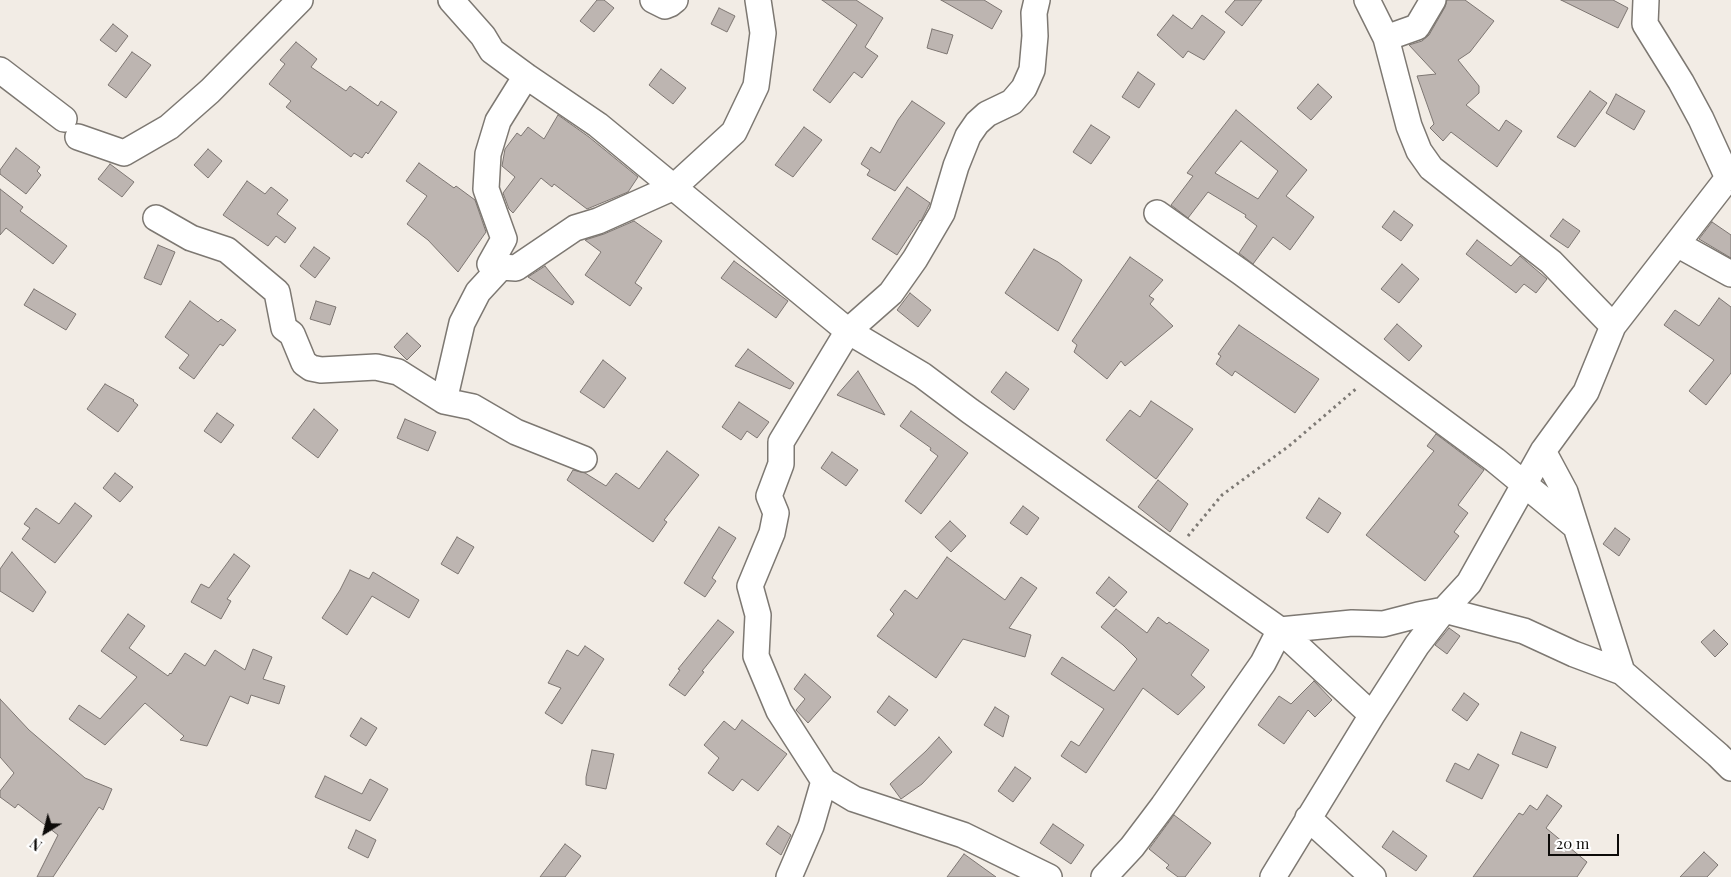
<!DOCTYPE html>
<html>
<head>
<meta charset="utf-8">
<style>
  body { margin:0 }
  #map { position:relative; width:1731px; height:877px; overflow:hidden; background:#f2ece5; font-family:"Playfair Display",serif }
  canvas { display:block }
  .north { position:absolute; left:20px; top:807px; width:50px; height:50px; -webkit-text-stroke:4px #fff; paint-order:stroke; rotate:216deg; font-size:14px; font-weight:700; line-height:20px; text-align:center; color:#0d0b09 }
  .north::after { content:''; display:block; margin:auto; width:18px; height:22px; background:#0d0b09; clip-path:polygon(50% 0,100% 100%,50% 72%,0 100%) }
  .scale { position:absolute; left:1548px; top:834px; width:71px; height:22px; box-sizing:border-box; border:2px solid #0d0b09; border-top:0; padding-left:6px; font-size:15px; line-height:18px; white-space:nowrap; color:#0d0b09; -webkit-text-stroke:4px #fff; paint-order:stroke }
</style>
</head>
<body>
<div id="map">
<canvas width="1731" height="877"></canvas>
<div class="north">N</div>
<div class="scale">20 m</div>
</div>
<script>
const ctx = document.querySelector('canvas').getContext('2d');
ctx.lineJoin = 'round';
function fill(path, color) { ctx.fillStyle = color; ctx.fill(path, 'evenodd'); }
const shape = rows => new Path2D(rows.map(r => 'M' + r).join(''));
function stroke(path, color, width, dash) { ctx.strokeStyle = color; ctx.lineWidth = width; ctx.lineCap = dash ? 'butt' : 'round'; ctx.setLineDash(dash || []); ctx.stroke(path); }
const building = shape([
  [597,0,604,0,614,8,594,32,580,21,597,0],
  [822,0,856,0,883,18,865,47,878,56,862,78,854,72,830,103,813,90,857,25,822,0],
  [941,0,984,0,1002,11,992,29,941,0],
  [1235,0,1262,0,1242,26,1225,12,1235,0],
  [1447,0,1465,0,1494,21,1470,52,1458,60,1479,86,1479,93,1466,105,1499,131,1506,120,1522,131,1497,167,1451,132,1443,141,1430,128,1434,124,1417,76,1436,74,1409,45,1422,41,1429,35,1445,7,1447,0],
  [1561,0,1613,0,1628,8,1618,28,1561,0],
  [719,8,735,16,727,32,711,24,719,8],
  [1173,15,1192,29,1202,15,1225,32,1204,60,1188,51,1183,58,1157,35,1173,15],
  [113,24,128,36,116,52,100,40,113,24],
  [932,29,953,35,947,54,927,48,932,29],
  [296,42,317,59,311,67,346,91,350,86,378,106,381,101,397,112,368,154,366,152,362,158,354,153,351,157,286,107,291,101,269,84,285,64,280,60,296,42],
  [132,52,151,65,126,98,108,85,132,52],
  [661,69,686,88,673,104,649,85,661,69],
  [1138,72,1155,84,1139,108,1122,97,1138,72],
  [1318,84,1332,97,1311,120,1297,108,1318,84],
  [1590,91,1607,103,1575,147,1557,137,1590,91],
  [1616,94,1645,111,1634,130,1606,113,1616,94],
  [912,101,945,123,895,191,867,175,870,170,861,164,871,147,880,153,898,120,912,101],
  [1236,110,1307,170,1286,196,1314,217,1290,250,1273,237,1253,264,1239,253,1257,226,1245,217,1246,215,1208,192,1188,218,1171,205,1193,176,1187,173,1236,110],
  [1241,141,1278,171,1258,199,1215,173,1241,141],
  [558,115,589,137,638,177,628,192,587,209,554,184,552,187,541,178,513,213,509,209,503,193,515,177,502,166,505,149,517,133,521,136,528,127,544,139,558,115],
  [1091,125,1110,137,1091,164,1073,152,1091,125],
  [804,127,822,140,793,177,775,165,804,127],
  [16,148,40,167,37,171,41,175,26,194,0,174,0,170,16,148],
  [208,149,222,161,208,178,194,165,208,149],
  [419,163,454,188,456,186,475,200,486,232,458,272,428,240,407,224,427,196,406,181,419,163],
  [110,164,134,182,122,197,98,179,110,164],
  [247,181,265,194,271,187,288,200,277,214,296,228,285,243,276,236,268,246,223,215,247,181],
  [907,187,930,203,921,221,920,220,897,255,872,239,907,187],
  [0,189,23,207,20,211,67,246,53,264,6,228,0,235,0,189],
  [1394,211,1413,225,1401,241,1382,227,1394,211],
  [1563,219,1580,231,1568,248,1550,236,1563,219],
  [634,221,662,241,635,283,642,288,630,306,585,275,601,252,585,240,604,234,634,221],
  [1712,222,1731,235,1731,258,1699,239,1712,222],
  [1477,240,1511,266,1520,256,1547,279,1536,293,1524,284,1516,293,1466,254,1477,240],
  [158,245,175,252,161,285,144,278,158,245],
  [314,247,330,258,315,278,300,266,314,247],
  [1034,249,1058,262,1082,280,1058,331,1005,293,1034,249],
  [1130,257,1163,280,1149,296,1154,299,1150,304,1173,326,1125,366,1121,361,1107,379,1074,352,1077,345,1072,341,1130,257],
  [734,261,788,301,776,318,721,278,734,261],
  [1402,264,1419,279,1399,303,1381,289,1402,264],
  [545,266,574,302,572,305,528,277,545,266],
  [34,289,76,314,66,330,24,305,34,289],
  [910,293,931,310,918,327,897,310,910,293],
  [1719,298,1731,307,1731,373,1706,405,1689,391,1714,360,1664,325,1675,310,1699,326,1719,298],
  [190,301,218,322,221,319,236,330,223,346,220,344,194,379,179,368,189,355,165,337,190,301],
  [316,301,336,307,330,325,310,319,316,301],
  [1397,324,1422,346,1409,361,1384,339,1397,324],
  [1239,325,1319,379,1295,413,1235,371,1232,376,1216,364,1221,356,1218,354,1239,325],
  [407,333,421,346,407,360,394,347,407,333],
  [748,349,794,383,790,389,735,366,748,349],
  [603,360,626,378,604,408,580,392,603,360],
  [858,371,885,415,837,395,858,371],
  [1006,372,1029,389,1014,410,991,392,1006,372],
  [105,384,134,400,133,401,138,405,118,432,87,409,105,384],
  [1151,401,1193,429,1156,479,1106,440,1130,410,1140,417,1151,401],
  [739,402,769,422,757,438,747,431,741,440,722,427,739,402],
  [314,409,338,430,318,458,292,438,314,409],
  [911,411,968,453,921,514,905,501,938,456,930,450,931,448,900,426,911,411],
  [217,413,234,425,221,443,204,431,217,413],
  [405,419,436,432,428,451,397,438,405,419],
  [1436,434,1484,470,1458,505,1468,513,1454,532,1459,536,1425,581,1366,535,1434,451,1427,446,1436,434],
  [667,451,699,475,664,520,667,522,653,542,567,480,573,470,585,473,606,486,616,473,639,489,667,451],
  [832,452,858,470,846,486,821,468,832,452],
  [115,473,133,487,120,502,103,488,115,473],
  [1158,480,1188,504,1170,532,1138,507,1158,480],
  [1319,498,1341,513,1328,533,1306,518,1319,498],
  [75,503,92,516,55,563,22,539,30,528,24,524,36,508,59,524,75,503],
  [1023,506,1039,518,1027,535,1010,523,1023,506],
  [950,521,966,536,951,552,935,537,950,521],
  [719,527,736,538,712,578,716,581,705,597,684,583,719,527],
  [1615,528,1630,539,1619,556,1603,544,1615,528],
  [457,537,474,547,458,574,441,564,457,537],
  [12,552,46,592,33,612,0,591,0,569,12,552],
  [234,554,250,566,227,599,231,601,221,619,191,602,201,584,209,588,234,554],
  [947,557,1005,600,1021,577,1037,588,1009,628,1031,635,1025,657,963,639,936,678,877,636,894,614,890,610,905,590,917,599,947,557],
  [350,570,369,579,373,572,419,600,409,618,372,596,347,635,322,618,340,590,350,570],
  [1109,577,1127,592,1114,607,1096,593,1109,577],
  [1116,609,1147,633,1158,617,1167,624,1169,622,1209,650,1191,675,1205,687,1178,715,1143,688,1086,773,1061,756,1071,741,1079,746,1104,709,1051,674,1062,657,1114,691,1137,659,1123,645,1101,627,1116,609],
  [128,614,145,626,129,648,168,676,170,673,171,674,185,653,205,666,215,650,245,670,253,649,272,657,263,679,285,686,279,704,251,695,248,704,230,696,207,746,180,740,184,736,145,703,105,745,69,719,79,705,100,719,137,677,101,651,128,614],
  [718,620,734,632,702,671,704,672,685,696,669,685,680,670,678,669,718,620],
  [1449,628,1460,636,1447,654,1435,645,1449,628],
  [1714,630,1728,644,1715,657,1701,642,1714,630],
  [585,646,604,659,562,724,545,713,561,688,548,683,567,650,578,656,585,646],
  [805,674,831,697,808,723,796,710,805,699,794,689,805,674],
  [1314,681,1332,700,1315,717,1308,710,1284,744,1258,725,1279,696,1291,704,1314,681],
  [1464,693,1479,704,1467,721,1452,710,1464,693],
  [889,696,908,710,895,726,877,712,889,696],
  [0,699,29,730,85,778,112,789,103,810,99,807,53,877,37,877,58,835,18,804,15,808,0,797,0,791,14,773,0,757,0,699],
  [995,707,1009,716,1003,737,984,725,995,707],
  [361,718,377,728,366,746,350,736,361,718],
  [742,720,787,754,758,791,742,779,733,791,708,773,719,758,704,745,724,721,735,730,742,720],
  [1521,732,1556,747,1547,768,1512,754,1521,732],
  [939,737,952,752,922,784,901,799,890,784,926,751,939,737],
  [592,750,614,754,606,789,586,785,586,777,592,750],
  [1478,754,1499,765,1482,799,1446,781,1455,763,1469,770,1478,754],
  [1015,767,1031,778,1013,802,998,791,1015,767],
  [325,776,362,794,370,779,388,789,370,821,315,797,325,776],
  [1547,795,1562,806,1546,828,1587,862,1577,877,1473,877,1519,813,1523,815,1530,805,1537,810,1547,795],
  [1174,815,1211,843,1185,877,1178,877,1166,868,1169,865,1149,849,1174,815],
  [1053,824,1084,845,1071,864,1040,843,1053,824],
  [778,826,791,835,781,855,766,844,778,826],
  [356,830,376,840,368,858,348,848,356,830],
  [1393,831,1427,856,1416,871,1382,847,1393,831],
  [565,844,581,856,565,877,540,877,565,844],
  [1704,852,1718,865,1707,877,1680,877,1704,852],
  [964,854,996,877,947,877,964,854]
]);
fill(building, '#bdb5b1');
stroke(building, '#7d7672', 1);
const minor = shape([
  [451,0,483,36,492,51,526,76,598,125,848,331,922,375,970,411,1280,630,1372,715],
  [653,0,665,6,670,4,675,0],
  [1367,0,1386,38,1409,126,1419,151,1431,168,1551,262,1613,326],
  [1646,0,1645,24,1681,82,1701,119,1728,178],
  [1386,38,1417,27,1433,0],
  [0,70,64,119],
  [78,137,124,153,169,127,210,91,300,0],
  [1157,213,1242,273,1495,460,1575,526],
  [156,218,191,238,227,250,277,292,284,328,292,334,304,363,311,368,321,370,376,367,398,372,444,401,473,407,516,432,584,459],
  [1677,244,1731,274],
  [490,264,504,239,486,189,488,154,498,121,526,76],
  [444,401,462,323,478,292,501,267,516,268,575,228,598,221,674,187,734,132,756,86,763,33,758,0],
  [1543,451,1565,492,1622,672],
  [824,781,854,799,963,835,1049,877],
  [1308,818,1373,877],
  [789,877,811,826,824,781,779,711,756,656,758,615,750,586,772,533,776,513,769,496,781,464,781,442,848,331,891,293,915,259,942,213,956,166,968,136,977,123,987,114,1012,102,1024,88,1032,70,1035,36,1034,13,1037,0],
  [1104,877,1132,847,1163,806,1263,663,1280,630,1352,623,1383,624,1418,615,1444,610,1524,631,1574,654,1622,672,1718,755,1731,768],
  [1273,877,1372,715,1417,645,1444,610,1469,583,1543,451,1586,392,1613,326,1731,174]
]);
stroke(minor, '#7d7872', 28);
stroke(shape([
  [1188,536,1222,495,1289,446,1357,388]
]), '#7d7974', 3, [2.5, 4]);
stroke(minor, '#fff', 25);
</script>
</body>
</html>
